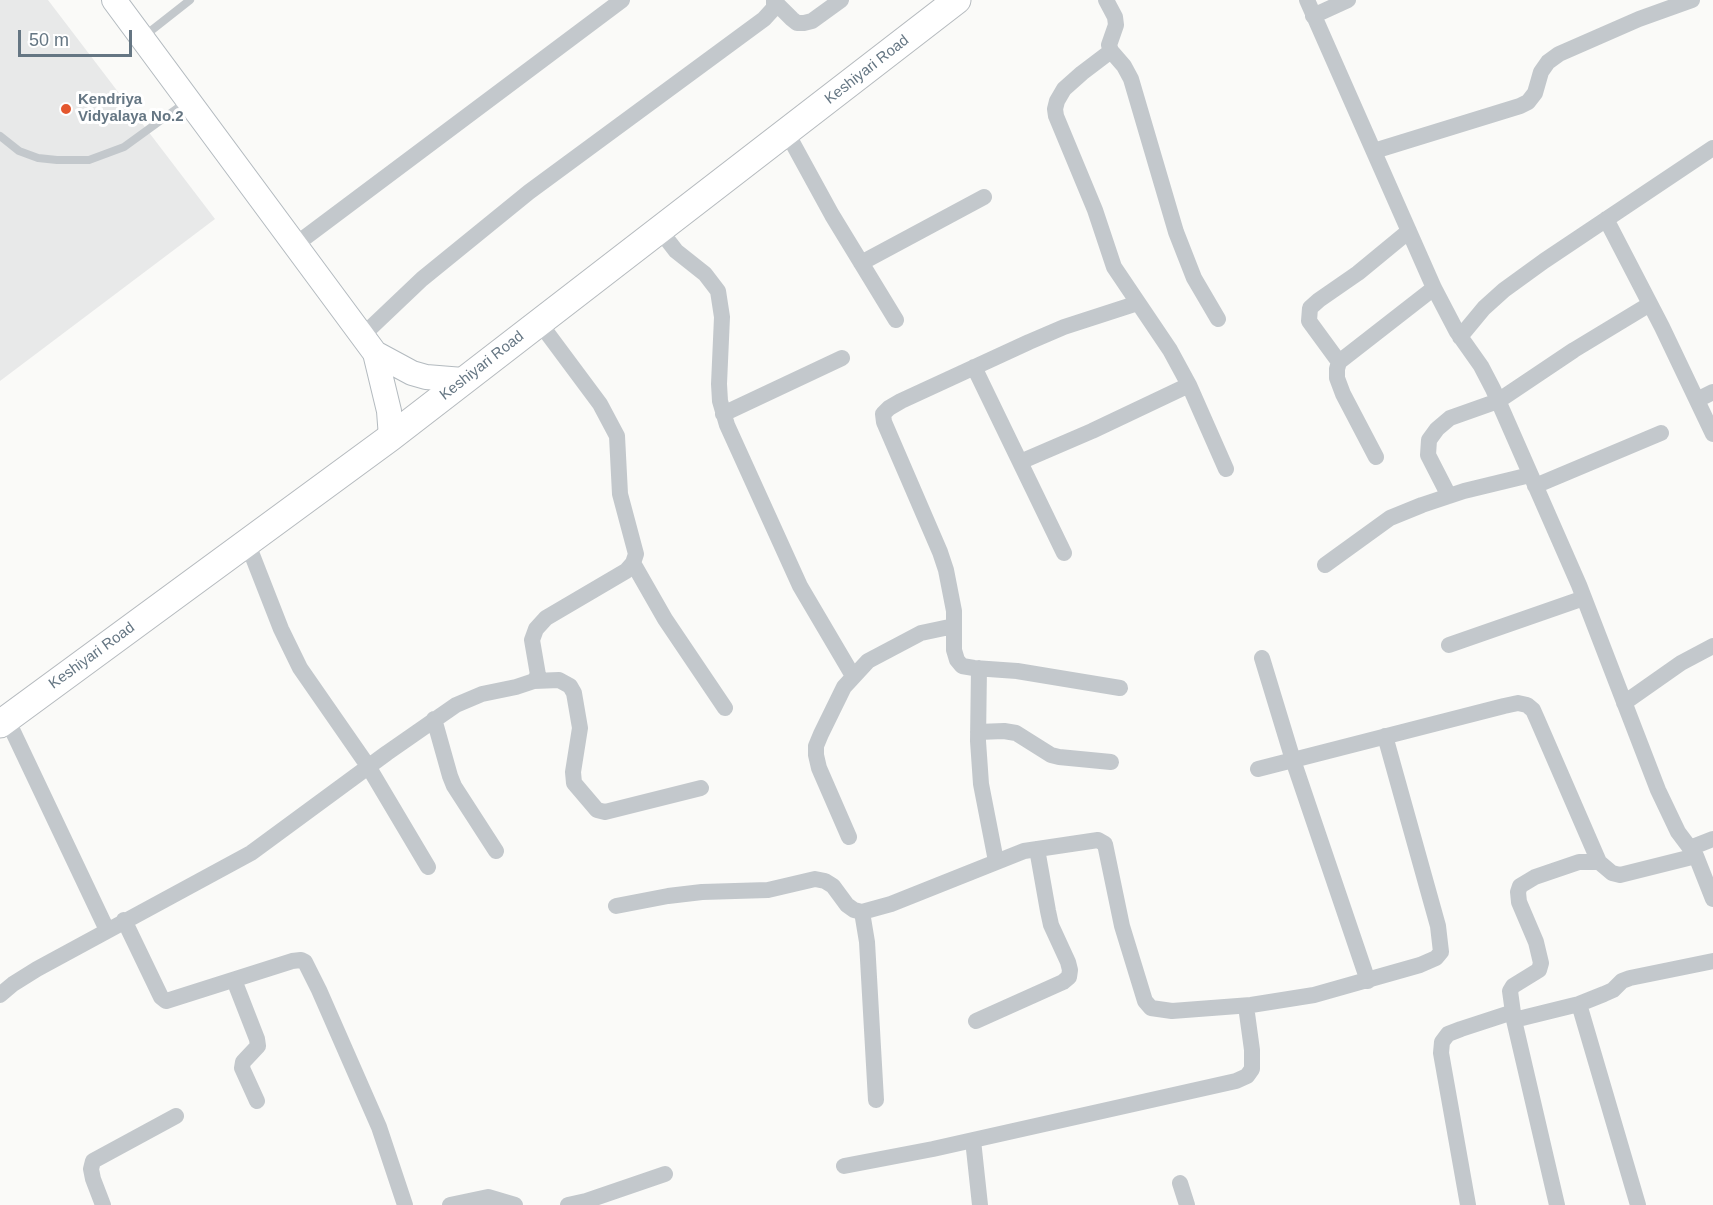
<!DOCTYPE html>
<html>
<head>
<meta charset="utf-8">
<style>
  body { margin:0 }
  #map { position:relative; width:1713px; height:1205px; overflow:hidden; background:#fafaf8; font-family:Helvetica,sans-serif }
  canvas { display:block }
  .scale { position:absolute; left:18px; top:30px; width:114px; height:27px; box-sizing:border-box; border:3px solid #657683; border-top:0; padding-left:8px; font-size:18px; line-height:21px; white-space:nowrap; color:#657683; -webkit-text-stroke:4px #fff; paint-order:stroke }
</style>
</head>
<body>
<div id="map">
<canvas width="1713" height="1205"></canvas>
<div class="scale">50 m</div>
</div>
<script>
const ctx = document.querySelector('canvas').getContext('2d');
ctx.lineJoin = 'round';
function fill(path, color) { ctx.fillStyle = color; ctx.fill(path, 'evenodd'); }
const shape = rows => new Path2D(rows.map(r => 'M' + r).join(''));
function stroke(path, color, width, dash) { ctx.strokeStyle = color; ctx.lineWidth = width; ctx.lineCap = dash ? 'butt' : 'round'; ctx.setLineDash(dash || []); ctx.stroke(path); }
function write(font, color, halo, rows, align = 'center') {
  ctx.font = font + ' Helvetica,sans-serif'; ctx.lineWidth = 6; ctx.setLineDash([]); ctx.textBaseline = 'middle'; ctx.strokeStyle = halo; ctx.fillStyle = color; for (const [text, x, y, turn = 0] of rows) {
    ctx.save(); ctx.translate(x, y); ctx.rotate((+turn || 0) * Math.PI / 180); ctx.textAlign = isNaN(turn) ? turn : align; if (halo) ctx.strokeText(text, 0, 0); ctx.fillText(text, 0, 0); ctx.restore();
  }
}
fill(shape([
  [0,0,48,0,215,219,0,381]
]), '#e8e9e9');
const secondary = shape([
  [114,0,375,353,389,411,391,437],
  [375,353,412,373,426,377,463,380]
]);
const primary = shape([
  [0,724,391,437,957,0]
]);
stroke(secondary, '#b3babf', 26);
stroke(primary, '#b5babe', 29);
stroke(shape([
  [143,37,190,0],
  [0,136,19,151,38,158,57,160,89,160,124,147,186,102]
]), '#c3c8cc', 8);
stroke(shape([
  [1106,0,1115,17,1116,25,1109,45,1111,51,1124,66,1131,79,1176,232,1194,278,1218,319],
  [1307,0,1434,288,1457,332,1481,366,1493,389,1579,585,1658,790,1678,832,1696,856,1713,899],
  [775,2,792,19,797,23,804,23,812,21,841,0],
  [1313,16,1348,0],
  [1111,51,1082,73,1064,89,1057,101,1055,109,1056,116,1095,210,1114,267,1170,350,1189,385,1226,469],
  [786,131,832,215,896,320],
  [1374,151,1520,106,1528,102,1535,93,1541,72,1548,62,1559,54,1639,19,1692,0],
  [1606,219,1662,327,1713,434],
  [659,229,676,251,705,274,718,291,722,317,719,384,720,401,727,425,800,586,853,676],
  [295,245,622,0],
  [861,263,984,197],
  [362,336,422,279,529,192,764,19,774,8,774,0],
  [1460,337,1484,308,1504,290,1544,261,1713,148],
  [1339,362,1309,321,1310,308,1319,300,1358,273,1409,231],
  [974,367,1064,553],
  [1697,400,1713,392],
  [723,414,842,358],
  [1376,457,1343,394,1337,378,1337,369,1339,362,1434,288],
  [1020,462,1092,431,1189,385],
  [1535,486,1661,433],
  [1449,496,1428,455,1429,440,1437,429,1450,418,1498,401,1574,350,1650,304],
  [247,542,281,629,300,668,368,766,428,867],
  [633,563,665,619,725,708],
  [1325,565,1390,518,1422,505,1464,491,1530,475],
  [1449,645,1584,598],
  [1262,658,1293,760,1368,981],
  [979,668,978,741,981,784,996,861],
  [534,681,559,680,570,686,574,693,580,728,573,772,574,783,597,810,605,812,701,788],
  [1120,688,1017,671,974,668,962,666,957,660,954,650,954,611,946,570,940,552,884,422,883,414,889,408,901,401,1029,342,1064,327,1138,303],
  [1624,703,1681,663,1713,646],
  [7,719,107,930],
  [434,719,450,776,454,786,496,851],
  [978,732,1004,731,1016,733,1051,755,1059,757,1111,762],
  [1258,769,1504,706,1518,703,1527,705,1533,710,1537,719,1599,862],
  [849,837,819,768,816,755,816,746,821,734,844,687,868,661,921,633,954,626],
  [1690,848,1713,839],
  [616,906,668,896,702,892,768,890,815,879,825,881,833,886,847,905,854,910,862,912,891,904,1024,851,1098,840,1105,844,1122,926,1145,1001,1151,1008,1172,1011,1251,1005,1314,995,1420,965,1436,958,1441,952,1438,926,1385,736],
  [862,912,867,942,876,1100],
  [124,920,161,997,166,1001,292,961,301,960,305,962,319,990,379,1127,405,1205],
  [234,980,257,1039,258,1046,243,1062,242,1068,257,1101],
  [0,995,13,984,37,969,251,853,387,753,456,705,482,694,516,687,534,681,538,675,532,640,536,629,546,618,626,571,633,563,636,554,620,494,617,436,600,404,539,322],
  [1579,1004,1638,1205],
  [1514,1020,1579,1004,1604,994,1613,990,1622,981,1630,978,1713,961],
  [976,1021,1063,982,1069,977,1070,970,1068,962,1051,925,1048,911,1037,849],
  [973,1140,980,1205],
  [844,1166,933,1149,1236,1081,1247,1076,1252,1069,1252,1050,1246,1006],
  [1180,1183,1187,1205],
  [103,1205,93,1179,91,1169,93,1161,176,1116],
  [450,1205,488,1197,515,1205],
  [568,1205,586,1201,665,1174],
  [1468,1205,1441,1053,1442,1042,1448,1034,1461,1029,1513,1012],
  [1557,1205,1514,1020,1510,991,1513,986,1539,970,1541,963,1536,942,1519,902,1518,892,1520,886,1535,877,1579,862,1599,862,1612,873,1620,875,1696,856]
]), '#c3c8cc', 16);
stroke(secondary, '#fff', 24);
stroke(primary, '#fff', 27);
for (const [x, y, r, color] of [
  [66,109,6,"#e4572e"]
]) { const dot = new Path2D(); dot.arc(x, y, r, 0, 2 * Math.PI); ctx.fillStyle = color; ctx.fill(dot); stroke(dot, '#fff', 2); }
write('15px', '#657683', '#fff', [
  ["Keshiyari Road",867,70,-38],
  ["Keshiyari Road",482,366,-38],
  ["Keshiyari Road",92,656,-36]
]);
write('bold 15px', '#657683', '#fff', [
  ["Kendriya",78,100],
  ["Vidyalaya No.2",78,117]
], 'left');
</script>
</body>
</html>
